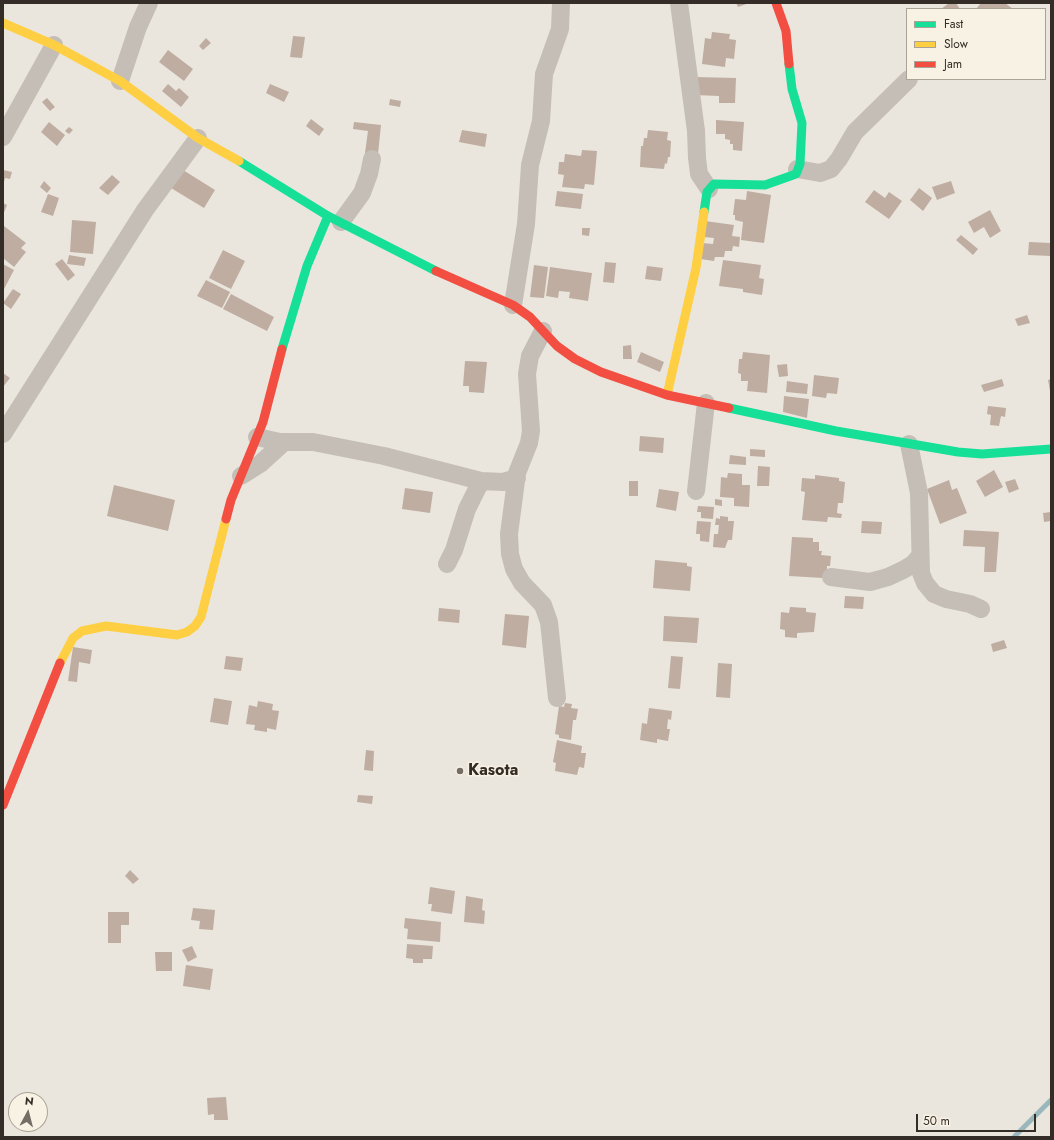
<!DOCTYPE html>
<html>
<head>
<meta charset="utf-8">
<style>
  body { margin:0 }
  #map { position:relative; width:1054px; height:1140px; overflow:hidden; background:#eae6de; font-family:Jost,sans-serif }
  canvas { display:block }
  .frame { position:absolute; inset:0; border:4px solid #342c26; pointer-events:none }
  .legend { position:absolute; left:906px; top:8px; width:140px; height:72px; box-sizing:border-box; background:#f8f2e4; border:1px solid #aaa398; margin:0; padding:5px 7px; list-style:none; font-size:12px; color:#342c26 }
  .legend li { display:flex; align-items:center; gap:8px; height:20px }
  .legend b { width:20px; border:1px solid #aaa398 }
  .north { position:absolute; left:8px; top:1092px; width:40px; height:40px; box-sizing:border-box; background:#f8f2e4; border:1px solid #aaa398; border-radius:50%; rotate:7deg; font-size:11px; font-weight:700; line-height:16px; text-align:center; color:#342c26 }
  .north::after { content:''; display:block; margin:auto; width:14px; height:18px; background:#746d66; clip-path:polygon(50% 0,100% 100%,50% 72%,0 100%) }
  .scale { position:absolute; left:916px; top:1114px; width:120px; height:18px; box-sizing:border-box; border:2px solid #342c26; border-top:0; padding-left:5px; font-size:12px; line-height:14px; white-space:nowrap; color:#342c26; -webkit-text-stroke:3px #f8f2e4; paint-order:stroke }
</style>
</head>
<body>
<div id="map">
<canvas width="1054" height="1140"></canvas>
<div class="frame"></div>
<ul class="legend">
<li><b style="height:5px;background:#16e098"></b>Fast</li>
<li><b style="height:5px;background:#ffcf43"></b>Slow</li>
<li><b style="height:5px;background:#f24e42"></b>Jam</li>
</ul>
<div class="north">N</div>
<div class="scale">50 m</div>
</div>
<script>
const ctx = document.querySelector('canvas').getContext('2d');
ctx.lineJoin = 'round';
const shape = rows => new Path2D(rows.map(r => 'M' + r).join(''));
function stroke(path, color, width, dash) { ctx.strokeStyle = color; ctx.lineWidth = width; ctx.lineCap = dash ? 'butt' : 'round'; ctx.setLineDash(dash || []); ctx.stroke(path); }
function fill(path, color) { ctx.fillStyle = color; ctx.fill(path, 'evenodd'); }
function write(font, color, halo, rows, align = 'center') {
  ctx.font = font + ' Jost,sans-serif'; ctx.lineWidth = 3; ctx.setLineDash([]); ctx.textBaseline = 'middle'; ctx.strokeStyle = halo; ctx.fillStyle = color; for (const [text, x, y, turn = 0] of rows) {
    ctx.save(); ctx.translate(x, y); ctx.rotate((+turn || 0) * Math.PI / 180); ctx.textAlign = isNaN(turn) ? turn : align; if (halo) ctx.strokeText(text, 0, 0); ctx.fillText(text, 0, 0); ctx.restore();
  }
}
stroke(shape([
  [1014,1137,1051,1100]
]), '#9ab8bc', 5);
fill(shape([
  [736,3,749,3,738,7],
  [949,3,956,3,960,9,941,9],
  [981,3,1005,3,1013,9,976,9],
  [712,32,730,34,729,39,736,40,734,59,726,58,725,67,702,64,705,38,711,39],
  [293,36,305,37,302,58,290,57],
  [206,38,211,43,203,50,199,46],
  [168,50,193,69,184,81,159,62],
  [695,77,736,78,735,103,719,103,719,96,694,95],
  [168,84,176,91,179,88,189,97,181,107,162,91],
  [270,84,289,92,284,102,266,93],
  [47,98,55,107,50,111,42,102],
  [390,99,401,101,400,107,389,105],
  [311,119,324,129,319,136,306,126],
  [716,120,744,122,742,151,733,150,733,144,730,144,730,140,725,139,725,134,716,134],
  [49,122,65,135,57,146,41,132],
  [354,122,381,125,378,154,365,153,368,131,353,129],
  [69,127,73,130,69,134,65,131],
  [462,130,487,134,485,147,459,142],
  [648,130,668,132,667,140,671,141,670,157,668,157,667,164,665,163,664,169,640,167,641,146,643,146,644,138,647,138],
  [582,150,597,151,594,185,585,184,584,189,562,187,564,175,558,174,559,162,564,162,565,154,581,156],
  [3,170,12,172,10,179,5,178,4,182],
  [183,170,215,190,204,208,171,188],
  [112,175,120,182,108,195,99,188],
  [44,181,51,188,47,193,40,187],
  [951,181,955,193,937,200,932,187],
  [919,188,932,198,923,211,910,200],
  [874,190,885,198,889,192,902,201,889,219,865,202],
  [557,191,583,194,581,209,555,206],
  [747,191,771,195,764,243,741,240,743,222,735,220,735,215,733,215,735,199,746,200],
  [48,194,59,198,53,216,41,212],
  [3,203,7,205,3,215],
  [990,210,1001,231,990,238,984,227,974,233,968,222],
  [72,220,96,222,93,254,70,252],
  [705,221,734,225,732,236,740,237,739,247,733,246,732,251,725,251,724,257,715,257,714,261,700,259,702,243,713,244,714,238,704,237],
  [4,226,26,243,21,248,26,252,14,267,3,258],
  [582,228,590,228,589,236,582,235],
  [961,235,978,249,973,255,956,240],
  [1029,242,1051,243,1051,256,1028,255],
  [223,250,245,261,231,289,209,278],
  [69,255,86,258,84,266,67,264],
  [62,259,75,275,68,281,55,264],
  [723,260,761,265,759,278,764,279,762,295,743,292,743,289,719,286],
  [605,262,616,263,614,283,603,282],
  [3,264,14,270,3,291],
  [534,265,548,267,544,298,530,297],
  [647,266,663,268,661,281,645,279],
  [550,267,592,273,588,301,569,298,570,292,559,291,558,298,546,296],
  [206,280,230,292,222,308,197,296],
  [13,289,21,294,11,309,3,303],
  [231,294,274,317,267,331,223,309],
  [1027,315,1030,323,1018,326,1015,319],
  [631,345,632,359,623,359,623,346],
  [641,352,664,362,660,372,637,362],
  [743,352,770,355,767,393,747,391,748,381,741,381,741,374,738,373,739,359,742,359],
  [465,361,487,362,484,393,469,392,469,386,463,386],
  [787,364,788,376,779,377,777,365],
  [3,373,10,378,3,387],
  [814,375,839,378,837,394,827,393,826,398,812,396],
  [1002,379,1004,386,984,392,981,385],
  [1051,379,1051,391,1050,391,1048,380],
  [787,381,808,384,807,394,786,392],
  [784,396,809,399,807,418,783,412],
  [988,406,1006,408,1005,417,1001,416,999,426,990,425,991,415,987,414],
  [640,436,664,438,663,453,639,451],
  [750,449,765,450,765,457,750,456],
  [730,455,746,457,746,465,729,464],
  [758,466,770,467,769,486,757,486],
  [994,470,1003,487,985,497,976,481],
  [728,473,742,474,742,485,750,485,749,507,734,506,734,498,720,497,721,477,727,478],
  [815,475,839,478,839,481,845,482,843,503,838,503,837,513,842,514,841,518,828,517,827,522,802,520,805,492,801,491,802,478,815,479],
  [1015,479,1019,489,1009,493,1005,482],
  [949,480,952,490,957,488,967,513,940,524,927,489],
  [629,481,638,481,638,496,629,496],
  [114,485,175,500,168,531,107,516],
  [405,488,433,492,430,513,402,509],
  [659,489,679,492,676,511,656,507],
  [715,499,722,500,722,506,715,505],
  [698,506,714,507,713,519,701,518,701,512,697,512],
  [1051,512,1051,521,1044,522,1043,513],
  [720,516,728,517,728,521,734,521,732,540,728,540,725,548,713,547,714,534,718,534,719,525,715,525,716,518,720,519],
  [697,521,711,522,709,542,700,541,700,534,696,534],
  [862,521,882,522,881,534,861,533],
  [964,530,999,532,996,572,984,572,985,547,963,546],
  [792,537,813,538,813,542,819,542,819,551,822,551,821,555,831,556,830,566,827,566,827,573,823,573,823,578,789,576],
  [655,560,687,563,687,566,692,567,690,591,653,588],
  [845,596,864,597,863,609,844,608],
  [790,607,806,608,806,612,816,613,814,632,797,633,797,638,785,637,785,630,780,629,781,612,789,613],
  [439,608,460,610,459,623,438,621],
  [505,614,529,616,526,648,502,645],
  [664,616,699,618,697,643,663,641],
  [1004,640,1007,648,993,652,991,644],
  [73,647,92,650,90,664,79,662,77,682,68,681],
  [226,656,243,658,241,671,224,669],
  [671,656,683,657,680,689,668,688],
  [718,663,732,664,730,698,716,697],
  [214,698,232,701,228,725,210,722],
  [258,701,273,704,272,710,279,711,276,730,267,728,267,732,254,730,255,725,246,724,249,705,257,707],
  [565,703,572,704,571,708,578,709,576,720,573,720,571,740,559,738,559,735,555,734,559,706,564,707],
  [649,708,672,711,671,720,668,719,667,729,670,729,668,741,657,739,657,743,640,740,642,723,647,724],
  [557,740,582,746,581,753,586,753,584,768,579,767,577,775,555,771,556,763,553,762],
  [366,750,374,751,373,771,364,770],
  [358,795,373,796,372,804,357,802],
  [130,870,139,879,133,884,125,876],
  [430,887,455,891,452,914,431,911,432,904,428,904],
  [466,896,483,899,482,910,485,911,484,924,464,922],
  [193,908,215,910,213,930,199,929,200,921,191,920],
  [108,912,129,912,129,925,121,925,121,943,108,943],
  [405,918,441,922,440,942,407,939,408,929,404,928],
  [407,944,433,946,432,959,423,959,423,963,413,963,413,959,406,958],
  [192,946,197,957,188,962,182,950],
  [155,952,172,952,172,971,156,971],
  [186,965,213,969,210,990,183,986],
  [226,1097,228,1120,214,1120,214,1114,208,1115,207,1098]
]), '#beada0');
stroke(shape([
  [679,3,696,131,697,158,699,174,709,189],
  [120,81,138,27,149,3],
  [3,137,54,45],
  [797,169,820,173,831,169,839,159,855,132,909,79],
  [341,222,362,193,369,174,372,159],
  [513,305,526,224,530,165,541,121,544,74,560,29,561,3],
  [543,331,530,356,527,374,531,431,529,443,517,473,509,534,510,554,514,569,522,583,543,605,549,622,557,698],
  [3,434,145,210,198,138],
  [257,437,280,442,313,442,384,456,481,481,503,482,517,478],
  [909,444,919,493,921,573,925,583,934,594,946,599,970,604,981,609],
  [241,476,260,464,283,443],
  [696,491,706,403],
  [447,564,454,550,467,509,481,481],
  [831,577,870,582,888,577,903,570,913,564,920,556]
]), '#c4beb7', 18);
stroke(shape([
  [239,161,328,216,436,271],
  [704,212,707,192,714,184,765,185,796,174,800,164,802,123,792,89,789,64],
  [282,349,307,266,328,216],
  [729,408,836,431,958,452,982,454,1051,449]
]), '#16e098', 9);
stroke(shape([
  [3,23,54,45,120,81,198,138,239,161],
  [667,395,696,268,704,212],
  [60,663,73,638,82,631,106,626,177,635,187,632,195,626,201,617,226,519]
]), '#ffcf43', 9);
stroke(shape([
  [776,3,786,31,789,64],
  [436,271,513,305,530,317,557,346,575,359,601,372,667,395,729,408],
  [226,519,231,500,263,422,282,349],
  [3,805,60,663]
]), '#f24e42', 9);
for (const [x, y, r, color] of [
  [460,771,4,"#746d66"]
]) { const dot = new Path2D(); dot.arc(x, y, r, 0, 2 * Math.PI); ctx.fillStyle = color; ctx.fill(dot); stroke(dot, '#f8f2e4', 1.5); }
write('bold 16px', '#342c26', '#f8f2e4', [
  ["Kasota",468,771]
], 'left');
</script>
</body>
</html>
